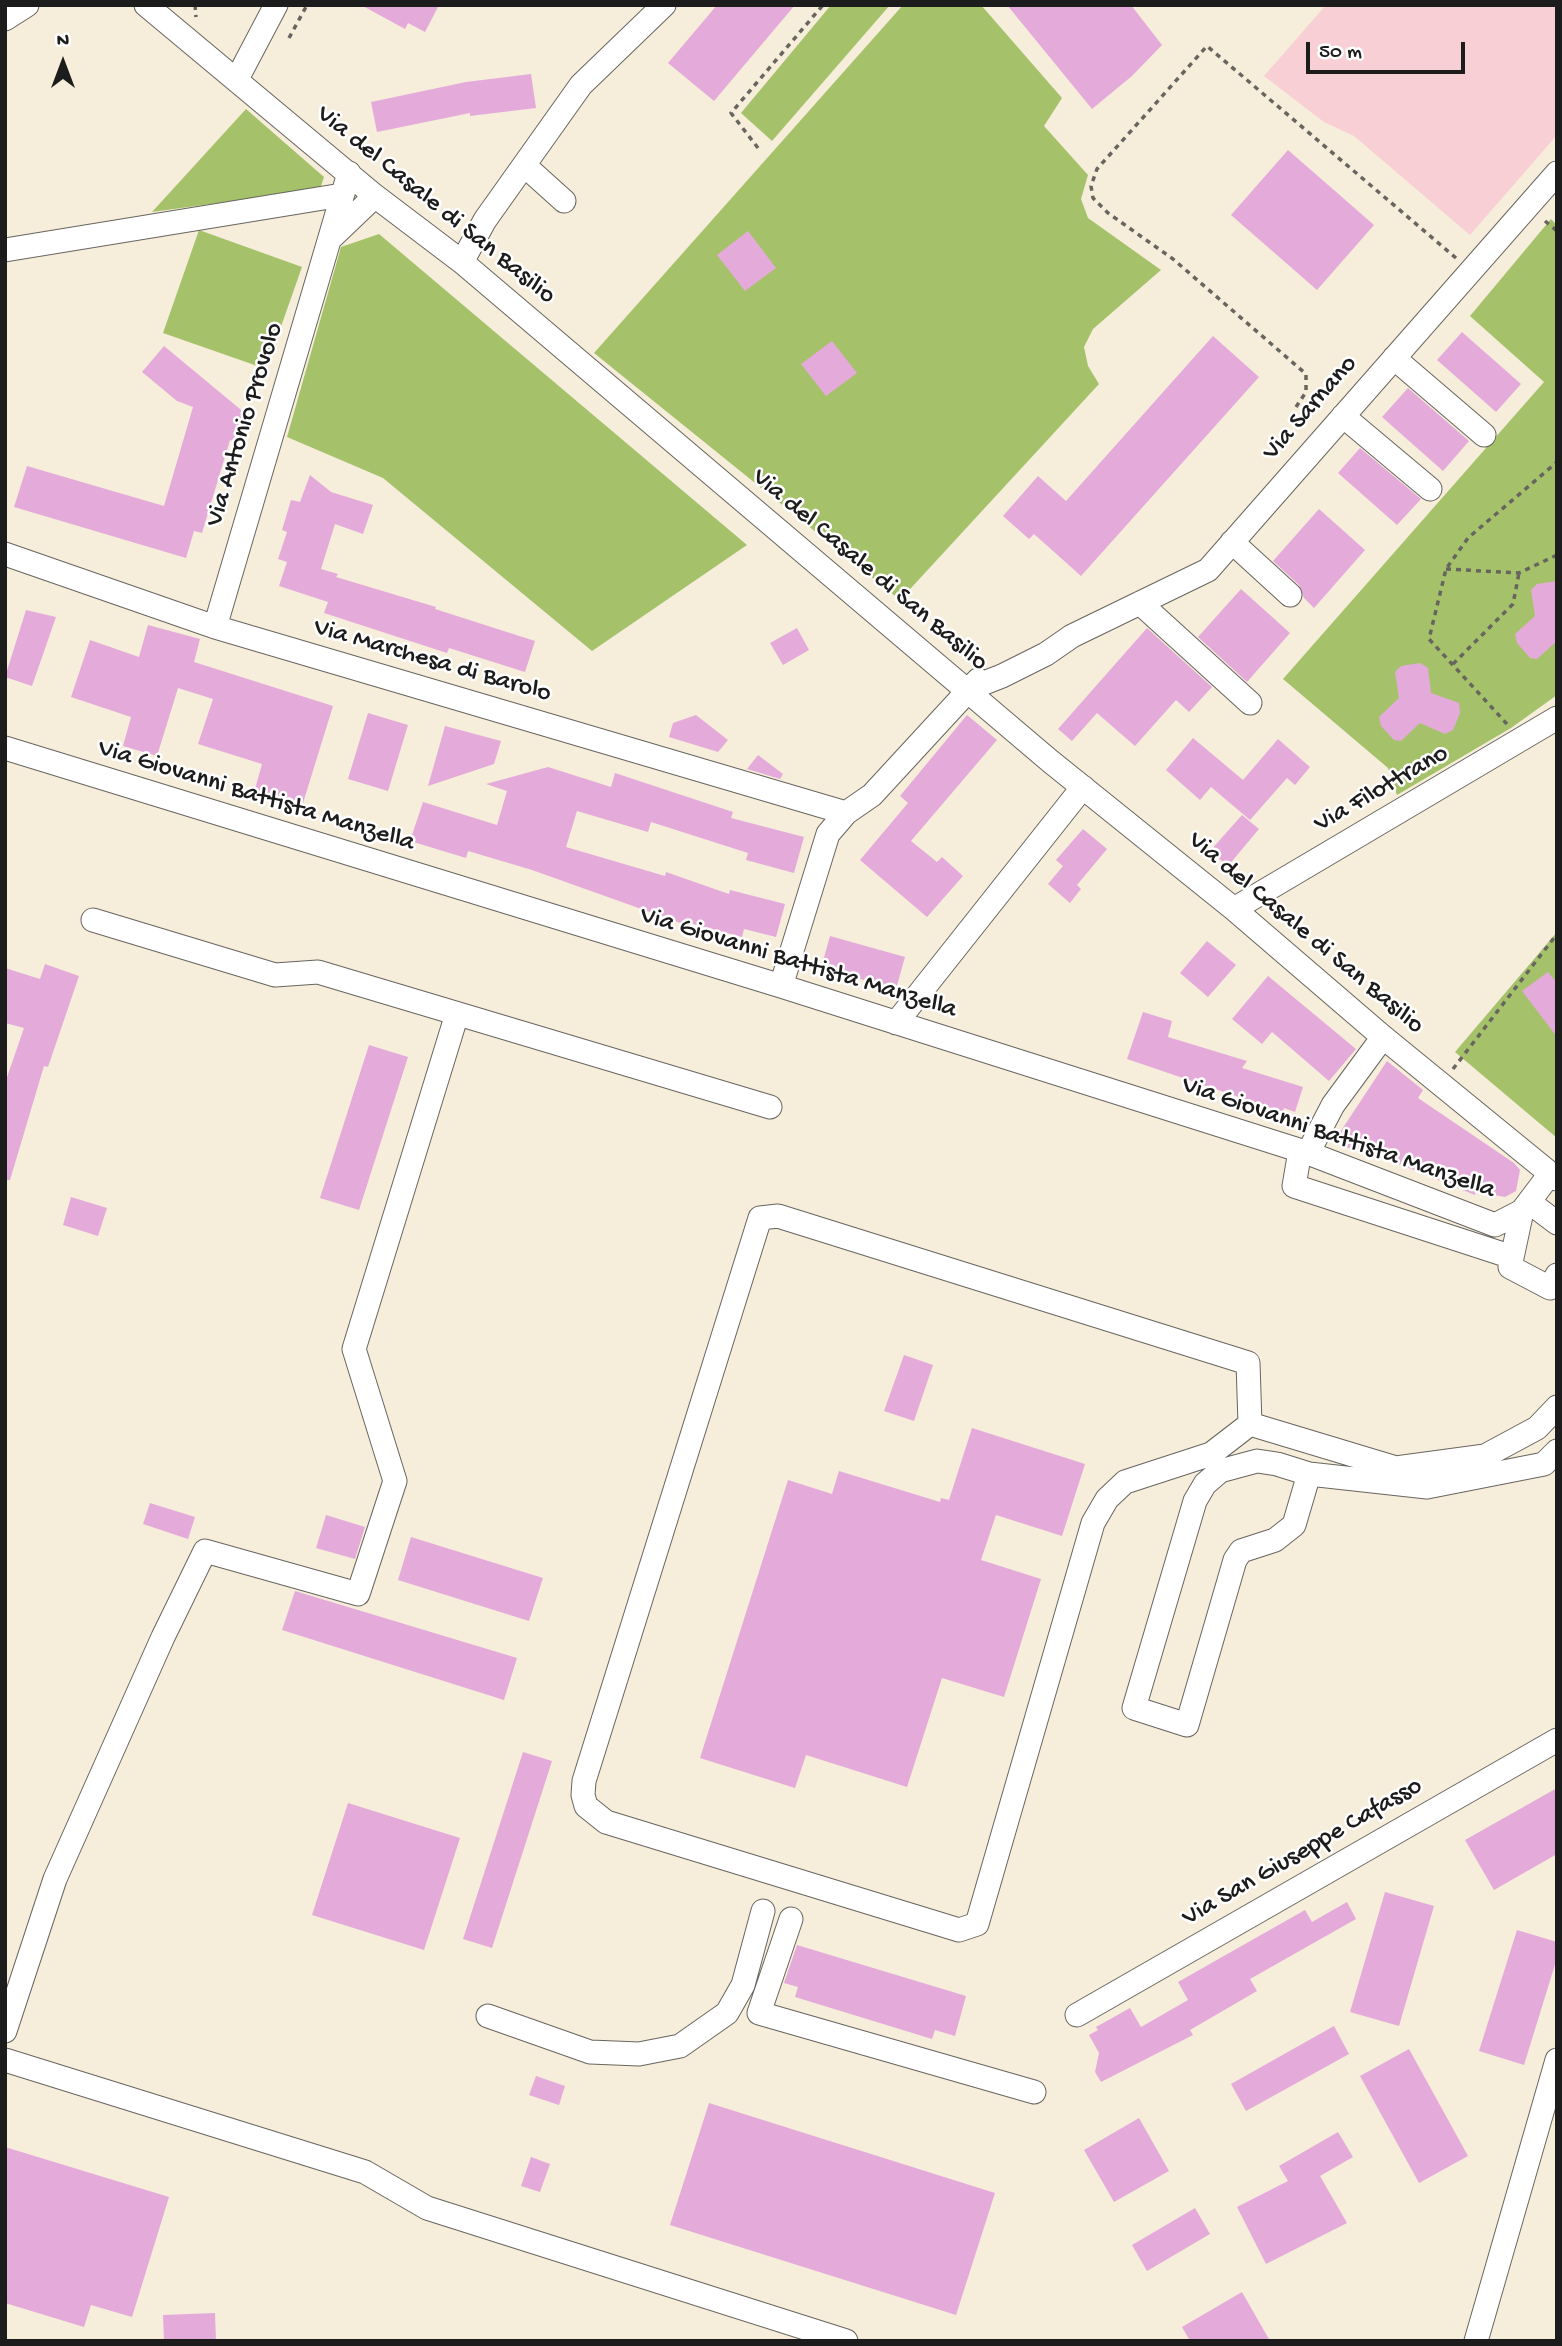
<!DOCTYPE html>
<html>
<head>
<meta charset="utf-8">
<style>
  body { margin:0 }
  #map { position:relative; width:1562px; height:2346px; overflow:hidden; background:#f6eddb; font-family:"Gochi Hand",sans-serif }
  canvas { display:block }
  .frame { position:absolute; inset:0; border:7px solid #1c1c1c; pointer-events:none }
  .north { position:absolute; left:28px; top:28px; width:70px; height:70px; -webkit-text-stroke:5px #fff; paint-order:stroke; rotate:0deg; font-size:19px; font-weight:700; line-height:28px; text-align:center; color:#1c1c1c }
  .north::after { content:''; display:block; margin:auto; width:24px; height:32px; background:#1c1c1c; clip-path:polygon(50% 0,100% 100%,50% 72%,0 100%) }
  .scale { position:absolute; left:1306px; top:42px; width:159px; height:32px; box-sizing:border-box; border:4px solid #1c1c1c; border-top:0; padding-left:9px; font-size:21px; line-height:24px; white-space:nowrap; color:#1c1c1c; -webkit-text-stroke:5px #fff; paint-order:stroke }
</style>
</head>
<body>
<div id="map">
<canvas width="1562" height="2346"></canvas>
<div class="frame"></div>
<div class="north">N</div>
<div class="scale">50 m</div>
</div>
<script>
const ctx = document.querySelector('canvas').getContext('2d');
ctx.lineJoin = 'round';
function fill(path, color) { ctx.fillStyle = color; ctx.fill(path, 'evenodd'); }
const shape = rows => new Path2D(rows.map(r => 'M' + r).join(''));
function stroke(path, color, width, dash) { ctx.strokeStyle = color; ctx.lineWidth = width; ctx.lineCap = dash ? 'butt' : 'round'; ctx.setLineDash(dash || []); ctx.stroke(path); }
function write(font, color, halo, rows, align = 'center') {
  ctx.font = font + ' "Gochi Hand",sans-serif'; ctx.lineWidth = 5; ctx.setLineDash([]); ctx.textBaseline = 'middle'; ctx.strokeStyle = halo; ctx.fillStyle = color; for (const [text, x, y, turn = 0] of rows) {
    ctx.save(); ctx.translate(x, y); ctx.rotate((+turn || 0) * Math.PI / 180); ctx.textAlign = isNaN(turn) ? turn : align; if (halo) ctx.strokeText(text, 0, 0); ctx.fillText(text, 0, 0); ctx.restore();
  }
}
fill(shape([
  [1326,5,1557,5,1557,135,1470,235,1354,136,1324,122,1264,76]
]), '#f7cfd4');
fill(shape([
  [831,5,890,5,772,141,741,113],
  [903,5,981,5,1062,98,1044,126,1088,175,1081,199,1088,218,1161,270,1093,329,1084,347,1088,366,1099,384,900,600,594,353],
  [246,109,324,177,320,189,152,212],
  [1551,219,1557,225,1557,695,1511,728,1397,795,1388,768,1283,679,1544,382,1470,316],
  [199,230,302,267,266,369,163,333],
  [379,234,747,545,592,651,383,478,287,437,341,247],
  [1557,932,1557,1138,1455,1052]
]), '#a5c26a');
fill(shape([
  [361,5,439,5,425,32,408,23,405,29],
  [717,5,795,5,714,101,668,63],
  [1007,5,1131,5,1162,45,1132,76,1092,109],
  [531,74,536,108,470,116,470,113,377,132,371,102,466,82],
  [1288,150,1374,225,1317,290,1231,215],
  [748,231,776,268,745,291,717,255],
  [1462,332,1521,384,1496,412,1437,360],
  [1213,336,1259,377,1081,576,1034,534,1029,539,1003,516,1038,476,1066,501],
  [832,341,857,373,826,396,801,364],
  [164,346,246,414,236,442,230,440,202,533,194,531,186,558,14,507,27,466,164,506,193,407,177,401,142,372],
  [1408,388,1469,441,1443,471,1382,417],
  [1360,448,1421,499,1397,525,1338,473],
  [310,475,331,492,373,505,363,534,335,524,321,569,338,574,336,577,436,607,435,609,535,641,525,672,449,648,447,653,324,613,328,602,279,586,287,562,278,559,287,532,282,530,291,500,300,502],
  [1319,509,1365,550,1314,608,1304,598,1299,585,1273,561],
  [1557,581,1557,641,1537,659,1530,658,1517,643,1515,634,1535,616,1531,590,1537,584],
  [1241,589,1290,633,1247,682,1198,637],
  [26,610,56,617,32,686,5,677],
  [148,625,200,639,194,662,333,706,303,803,255,789,262,764,198,744,213,699,178,688,157,756,123,746,131,717,71,697,90,640,139,657],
  [797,628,809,650,783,665,770,643],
  [1147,628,1212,687,1189,712,1176,700,1135,746,1097,713,1072,741,1058,729],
  [1420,663,1428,668,1431,693,1459,703,1460,713,1453,730,1445,734,1420,723,1401,741,1394,740,1381,726,1379,717,1399,698,1395,672,1401,666],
  [368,713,408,725,388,791,348,779],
  [696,715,728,740,718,752,669,737,673,723],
  [967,715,997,740,911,841,937,862,942,857,963,876,927,917,860,860,908,803,900,796],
  [445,726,501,741,494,764,428,786],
  [1193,738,1243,780,1278,739,1310,767,1295,785,1287,778,1250,820,1211,787,1200,800,1166,770],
  [758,755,783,774,780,779,747,769],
  [548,767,611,787,615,773,733,812,731,818,804,837,794,873,746,860,748,853,651,822,648,832,577,811,566,847,665,876,666,872,729,894,730,890,785,904,776,937,744,929,742,937,690,923,689,926,532,870,468,851,466,858,410,841,423,802,497,825,507,791,486,784],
  [1242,815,1259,829,1228,866,1210,851],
  [1083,829,1107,849,1077,885,1081,889,1070,903,1048,884,1063,866,1056,860],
  [830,936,905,957,896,989,821,968],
  [1207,941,1236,965,1208,997,1180,973],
  [45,964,79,976,48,1067,44,1066,10,1180,5,1180,5,1083,24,1028,5,1023,5,968,40,979],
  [1548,972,1557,983,1557,1037,1522,991],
  [1268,976,1356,1049,1329,1081,1272,1032,1262,1044,1232,1019],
  [1143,1012,1172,1021,1168,1037,1247,1061,1242,1068,1303,1087,1295,1112,1284,1108,1283,1112,1127,1059],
  [369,1045,408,1057,359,1210,320,1198],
  [1387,1061,1423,1090,1418,1098,1514,1163,1520,1170,1516,1191,1505,1197,1494,1195,1477,1186,1475,1195,1397,1163,1333,1143],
  [71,1197,107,1208,98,1236,63,1225],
  [904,1355,933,1365,914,1421,884,1411],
  [972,1428,1085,1464,1062,1536,996,1515,981,1560,1041,1579,1004,1697,942,1678,907,1787,806,1755,795,1788,700,1758,788,1480,832,1494,839,1471,940,1502,941,1498,949,1500],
  [150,1503,195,1517,188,1539,143,1524],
  [326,1515,365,1527,355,1559,316,1548],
  [411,1537,543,1578,529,1621,398,1580],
  [295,1591,517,1658,504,1700,282,1630],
  [523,1752,552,1761,492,1948,463,1939],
  [1557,1788,1557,1854,1494,1890,1465,1840],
  [348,1803,460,1838,424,1950,312,1915],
  [1385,1892,1434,1906,1399,2026,1350,2012],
  [1347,1902,1356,1919,1250,1979,1257,1991,1190,2030,1193,2035,1101,2082,1095,2072,1099,2053,1089,2035,1098,2030,1096,2027,1130,2008,1141,2027,1188,2000,1178,1982,1305,1910,1312,1922],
  [1517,1930,1557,1942,1557,1958,1524,2065,1479,2051],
  [797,1945,966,1996,955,2036,935,2030,932,2039,795,1997,798,1987,784,1983],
  [1334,2026,1349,2054,1246,2111,1231,2084],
  [1409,2049,1468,2156,1419,2183,1360,2076],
  [536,2076,565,2086,559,2105,529,2095],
  [709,2103,995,2193,956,2315,670,2225],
  [1139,2118,1169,2171,1114,2202,1084,2150],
  [1338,2132,1353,2157,1320,2176,1347,2223,1266,2264,1237,2207,1288,2181,1279,2166],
  [5,2147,169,2197,132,2317,91,2305,84,2327,5,2303],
  [531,2157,550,2164,540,2192,521,2186],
  [1195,2208,1210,2234,1147,2271,1132,2245],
  [1242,2292,1270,2341,1190,2341,1182,2327],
  [215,2313,216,2341,164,2341,163,2315]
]), '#e4abda');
const minor = shape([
  [146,5,375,196,462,262,1050,761,1234,909,1383,1037,1557,1179],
  [5,19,27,5],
  [237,79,276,5],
  [524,165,564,201],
  [331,238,375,196],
  [5,250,342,195],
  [462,262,485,220,581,85,664,5],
  [1394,358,1484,435],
  [1343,416,1430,489],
  [1232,542,1290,595],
  [5,554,215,627,846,813],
  [1140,603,1250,703],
  [215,627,349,173],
  [966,690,1002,676,1046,654,1072,636,1208,570,1557,173],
  [5,748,781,986,1308,1153,1495,1225,1522,1211,1550,1174],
  [1234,909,1557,718],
  [93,920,275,975,318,972,770,1107],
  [781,986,828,834,846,813,872,795,978,680],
  [896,1023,1083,787],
  [1300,1151,1294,1186,1512,1257],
  [1308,1153,1333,1105,1383,1037],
  [1529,1202,1557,1223],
  [1522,1211,1510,1267,1550,1288,1557,1275],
  [778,1216,1248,1363,1250,1424,1211,1454,1125,1482,1107,1499,1093,1523,977,1924,959,1930,606,1822,586,1806,583,1795,584,1781,760,1218,778,1216],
  [1250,1424,1396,1468,1485,1456,1537,1428,1557,1407],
  [1309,1474,1294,1525,1275,1540,1241,1551,1235,1560,1187,1725,1134,1708,1195,1501,1205,1484,1220,1471,1257,1461,1277,1464,1309,1474,1427,1487,1544,1464,1557,1451],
  [791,1919,759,2013,1034,2092],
  [1077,2015,1557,1740],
  [488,2016,590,2052,639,2054,680,2046,727,2013,743,1985,763,1911],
  [5,2031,55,1879,163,1637,205,1551,358,1594,395,1481,354,1349,457,1014],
  [5,2060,365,2172,427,2208,846,2341],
  [1476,2341,1557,2060]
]);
stroke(minor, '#68655f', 25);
stroke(shape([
  [195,5,196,17],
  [289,38,307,5],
  [758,148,731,113,823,5],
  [1545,221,1557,231],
  [1296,407,1306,392,1306,374,1173,259,1108,213,1093,198,1091,186,1097,169,1207,46,1456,258],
  [1446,569,1519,573,1557,555],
  [1453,664,1513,604,1519,573],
  [1507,724,1429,639,1446,569,1468,538,1557,462],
  [1453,1069,1557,934]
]), '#68655f', 3.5, [5, 5]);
stroke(minor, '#fff', 23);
write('26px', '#1c1c1c', '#fff', [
  ["Via del Casale di San Basilio",435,206,39],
  ["Via Sarnano",1311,409,-49],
  ["Via Antonio Provolo",246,425,-73],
  ["Via del Casale di San Basilio",869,571,40],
  ["Via Marchesa di Barolo",432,662,16],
  ["Via Filottrano",1382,790,-30],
  ["Via Giovanni Battista Manzella",256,797,17],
  ["Via del Casale di San Basilio",1305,934,40],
  ["Via Giovanni Battista Manzella",798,964,17],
  ["Via Giovanni Battista Manzella",1338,1139,19],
  ["Via San Giuseppe Cafasso",1303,1853,-30]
]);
</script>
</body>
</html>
